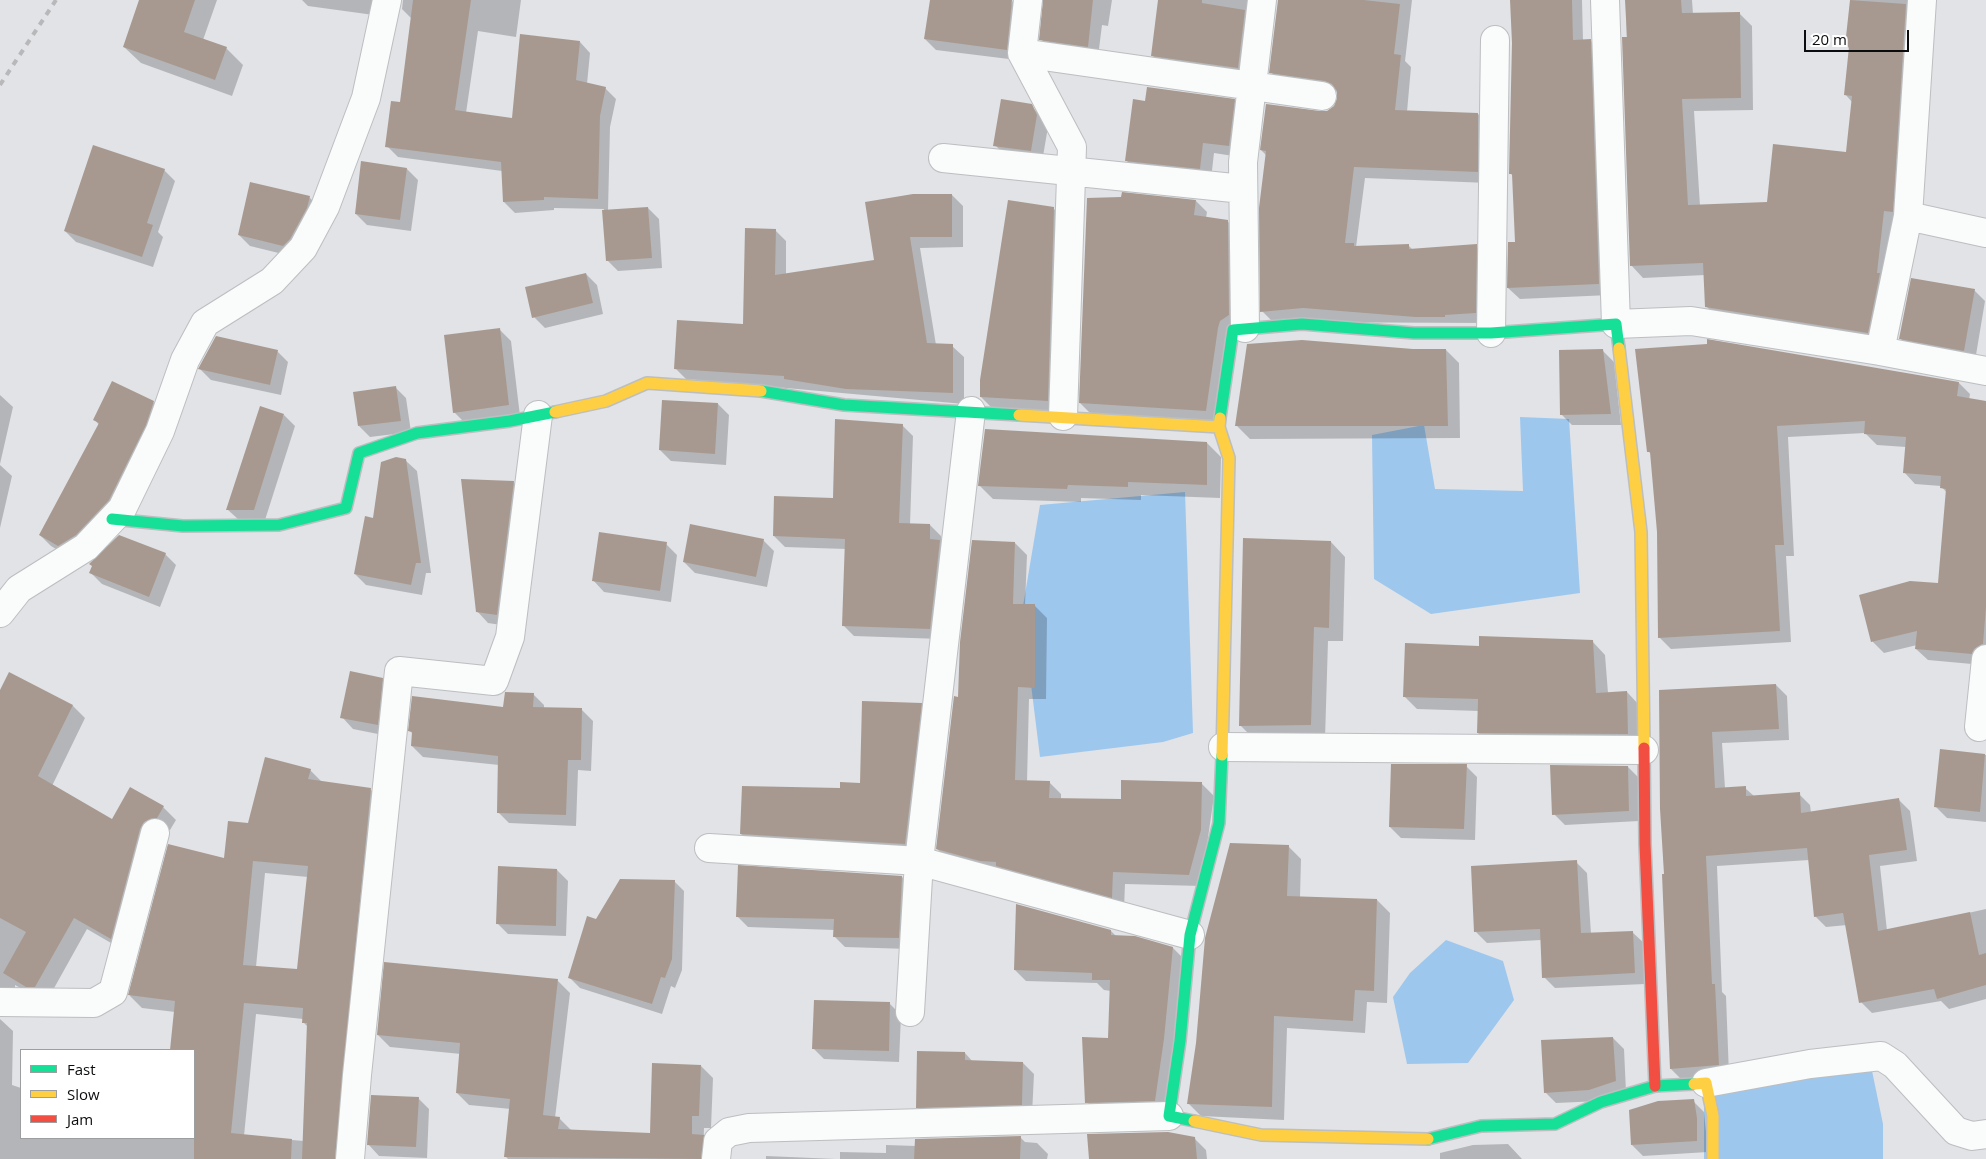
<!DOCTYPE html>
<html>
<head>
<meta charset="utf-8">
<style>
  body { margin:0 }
  #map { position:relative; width:1986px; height:1159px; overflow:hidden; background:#e1e3e6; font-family:"Open Sans",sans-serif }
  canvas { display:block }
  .legend { position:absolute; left:20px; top:1049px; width:175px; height:90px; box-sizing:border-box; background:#fff; border:1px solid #9d9e9f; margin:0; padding:6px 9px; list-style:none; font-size:15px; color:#0b0c0e }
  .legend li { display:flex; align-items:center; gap:10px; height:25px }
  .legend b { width:25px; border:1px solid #9d9e9f }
  .scale { position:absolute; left:1804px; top:30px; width:105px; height:22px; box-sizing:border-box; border:2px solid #0b0c0e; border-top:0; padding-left:6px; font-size:15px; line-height:18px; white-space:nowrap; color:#0b0c0e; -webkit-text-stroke:4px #fff; paint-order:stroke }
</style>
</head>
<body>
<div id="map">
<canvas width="1986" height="1159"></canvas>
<ul class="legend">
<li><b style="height:6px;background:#16e098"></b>Fast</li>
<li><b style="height:6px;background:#ffcf43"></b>Slow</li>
<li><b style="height:6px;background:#f24e42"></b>Jam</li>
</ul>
<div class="scale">20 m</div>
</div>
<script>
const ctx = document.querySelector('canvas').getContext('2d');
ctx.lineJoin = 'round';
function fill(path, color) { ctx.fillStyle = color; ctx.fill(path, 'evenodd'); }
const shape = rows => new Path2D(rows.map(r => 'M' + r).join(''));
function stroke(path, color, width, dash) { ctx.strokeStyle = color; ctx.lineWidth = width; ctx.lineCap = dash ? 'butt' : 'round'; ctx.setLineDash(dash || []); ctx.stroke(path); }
fill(shape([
  [1520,417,1569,419,1580,593,1431,614,1374,579,1372,435,1424,425,1435,489,1523,491],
  [1185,492,1193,733,1163,742,1040,757,1022,612,1040,505],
  [1446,940,1503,961,1514,1000,1468,1063,1407,1064,1393,997,1410,973],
  [1871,1066,1883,1124,1883,1159,1704,1159,1704,1085]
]), '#9ec7ee');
fill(shape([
  [141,0,217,0,203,40,226,48,243,65,232,96,141,63,124,47],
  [302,0,387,0,381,16,308,6],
  [403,0,521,0,516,37,478,31,466,113,513,119,580,42,590,53,587,84,605,88,616,99,610,127,608,211,648,208,659,219,662,268,618,271,607,260,604,209,554,208,554,210,515,213,504,202,502,171,398,157,387,146,401,104,412,19,402,9],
  [931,0,1010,0,1011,5,1013,0,1028,0,1017,60,936,50,925,39],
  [1045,0,1112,0,1108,26,1102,25,1098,57,1052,50,1041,39],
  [1159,0,1262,0,1249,79,1163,66,1152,55],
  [1279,0,1412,0,1405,61,1411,67,1407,112,1478,114,1489,125,1488,183,1365,178,1356,247,1408,245,1413,250,1476,246,1487,257,1486,323,1273,322,1262,311,1267,156,1261,150,1328,112,1336,106,1339,98,1336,91,1282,83,1271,72],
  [1511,0,1582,0,1583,41,1590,40,1601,51,1610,295,1520,299,1508,288,1516,243,1513,176,1510,173,1513,43],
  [1626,0,1692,0,1693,14,1739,13,1752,26,1753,110,1694,111,1700,206,1768,203,1847,153,1852,102,1845,94,1850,50,1847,46,1851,0,1927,0,1880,345,1719,320,1707,307,1705,275,1643,278,1631,265],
  [1234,100,1245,111,1240,157,1214,153,1211,179,1138,172,1127,161,1146,102],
  [1031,106,1042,117,1048,127,1042,162,1006,156,995,145],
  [407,169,418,180,411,231,367,225,356,214],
  [164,170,175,181,158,232,163,237,153,267,76,242,65,231],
  [952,195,963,206,963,247,920,248,936,345,952,346,964,357,964,404,686,379,675,368,744,326,775,230,786,241,786,275,876,261],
  [309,197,320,208,295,257,250,246,239,235],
  [1196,201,1207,212,1206,218,1227,221,1239,232,1240,326,1216,421,1091,414,1080,403],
  [1054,209,1065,220,1058,412,992,408,981,397],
  [586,274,597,285,603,314,545,328,534,317],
  [1974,290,1985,301,1975,361,1911,349,1900,338],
  [500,330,511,341,520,416,465,423,454,412],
  [1248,346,1446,350,1459,363,1460,438,1250,439,1237,426],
  [277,351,288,362,281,395,211,380,200,369],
  [1603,351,1614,362,1621,425,1572,425,1561,414],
  [1959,383,1970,394,1969,400,1986,403,1986,662,1983,665,1928,660,1916,649,1917,645,1884,653,1873,642,1861,596,1939,585,1947,493,1941,486,1915,484,1904,472,1906,447,1877,445,1865,433,1788,437,1794,556,1786,556,1791,642,1671,649,1659,637,1658,532,1652,455,1648,451],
  [395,387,406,398,411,432,370,437,359,426],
  [0,395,13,407,0,464],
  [153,402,164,413,120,511,69,557,51,546,40,535,99,425,95,420],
  [718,404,729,415,726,465,671,461,660,450],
  [284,415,295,426,265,520,239,520,228,510],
  [902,425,913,436,910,525,930,525,941,536,941,542,951,552,941,639,854,636,843,625,846,549,785,547,774,536,834,500],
  [1207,443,1221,457,1220,498,1141,495,1141,500,1081,498,1081,502,993,499,979,485],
  [405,460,417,471,431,573,426,573,422,595,366,585,355,574,374,519],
  [0,465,12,476,0,528],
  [513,482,524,493,508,626,488,623,477,611],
  [763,540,774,551,767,587,695,573,684,562],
  [1331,542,1345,557,1343,641,1328,641,1325,739,1254,739,1240,725],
  [1015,543,1027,555,1025,605,1035,606,1047,618,1046,699,1029,699,1027,782,1049,782,1061,794,1061,799,1122,801,1202,784,1214,796,1201,886,1125,884,1124,909,950,861,937,849,959,698],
  [666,544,677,555,671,602,604,592,593,580],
  [165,554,176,565,160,607,102,584,91,573],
  [1592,641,1605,655,1608,693,1627,692,1640,706,1641,747,1491,746,1478,733,1479,711,1417,709,1404,696,1480,647],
  [10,674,73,706,85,718,52,786,112,821,163,807,176,820,170,830,157,834,123,950,87,929,48,999,40,999,15,985,15,999,0,1005,0,693],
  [382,679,393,690,388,736,353,729,342,717],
  [1776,685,1787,696,1789,740,1722,743,1725,788,1745,788,1754,796,1799,794,1810,805,1811,813,1899,800,1910,811,1917,861,1880,866,1887,931,1986,909,1986,999,1949,1009,1941,1001,1872,1013,1861,1002,1847,925,1826,927,1815,916,1809,860,1717,866,1722,992,1726,996,1729,1075,1682,1080,1671,1069,1662,809,1660,691],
  [533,694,544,705,544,708,582,710,593,721,591,771,578,770,576,826,509,823,498,812,499,765,423,757,412,746,413,734,410,731,504,708],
  [921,704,932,715,916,855,752,845,741,834,841,789,861,785],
  [1941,751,1986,755,1986,822,1947,818,1936,807],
  [1466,766,1477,777,1475,840,1401,838,1390,827],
  [1628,767,1639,778,1639,821,1565,825,1554,814],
  [310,770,322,782,370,789,383,802,348,1159,0,1159,0,1019,13,1031,12,1085,21,1088,21,1138,194,1138,194,1050,171,1050,175,1012,142,1008,130,996,169,845,226,859,249,824],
  [265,873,308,877,298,971,256,967],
  [256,1014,303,1019,303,1022,308,1027,304,1141,244,1136],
  [1288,846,1301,859,1300,897,1377,900,1390,913,1387,1003,1367,1002,1365,1033,1287,1028,1284,1120,1201,1116,1188,1103],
  [1576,862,1587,873,1591,934,1632,932,1644,943,1645,984,1555,988,1544,977,1541,940,1487,943,1476,932],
  [557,870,568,881,566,936,508,934,497,923],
  [902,877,913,888,909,949,845,947,834,936,834,930,748,927,737,916],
  [674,881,684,891,682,970,675,988,671,986,662,1014,580,988,570,978,596,921],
  [1111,931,1117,937,1173,948,1184,959,1166,1111,1098,1113,1087,1102,1109,1039,1111,991,1104,990,1097,983,1026,981,1015,970],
  [558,981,570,993,555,1118,559,1118,571,1130,651,1134,701,1066,713,1078,711,1128,704,1128,703,1159,508,1159,506,1157,511,1109,469,1105,457,1093,461,1054,390,1047,378,1035],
  [890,1004,901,1015,899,1062,824,1059,813,1048],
  [1613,1038,1624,1049,1626,1092,1600,1101,1556,1103,1545,1092],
  [965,1053,973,1062,1023,1063,1034,1074,1032,1115,928,1118,917,1107],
  [418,1098,429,1109,427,1158,379,1156,368,1144],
  [1693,1101,1704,1112,1708,1152,1643,1156,1632,1145],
  [1020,1137,1025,1142,1037,1143,1048,1154,1047,1159,840,1159,840,1152,886,1153,886,1145,916,1146],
  [1195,1139,1206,1150,1207,1159,1090,1159],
  [1508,1144,1522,1159,1440,1159,1440,1153,1473,1145],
  [766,1156,836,1159,766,1159]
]), '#0003');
fill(shape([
  [139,0,195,0,184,32,227,47,215,80,123,47],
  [413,0,471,0,455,110,512,118,520,34,580,41,576,80,606,87,600,116,598,199,544,197,544,200,503,202,501,162,385,147,391,101,400,102],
  [930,0,1012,0,1007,50,924,39],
  [1043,0,1093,0,1088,47,1039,40],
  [1158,0,1202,0,1202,3,1245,10,1238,68,1151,56],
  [1278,0,1364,0,1400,4,1394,54,1401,55,1395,110,1478,113,1478,172,1354,167,1345,243,1354,243,1354,246,1409,244,1409,249,1477,244,1476,313,1445,315,1445,317,1415,317,1303,308,1260,312,1259,208,1266,151,1260,150,1266,104,1320,111,1327,111,1334,106,1337,98,1337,91,1332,84,1325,81,1269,73],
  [1510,0,1572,0,1573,40,1591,39,1599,284,1507,288,1508,242,1515,242,1512,174,1509,174,1512,43],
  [1625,0,1681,0,1682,13,1740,12,1741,98,1682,99,1688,205,1767,202,1773,144,1846,152,1852,96,1844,95,1849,47,1845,46,1850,0,1906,4,1893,212,1884,211,1877,273,1880,273,1868,333,1705,307,1703,263,1630,266,1622,37,1627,37],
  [1147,87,1235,99,1229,146,1203,143,1200,169,1125,161,1133,99,1145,101],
  [1001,99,1032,104,1037,115,1031,151,993,146],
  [93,145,165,169,147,223,153,225,142,257,64,231],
  [361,161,407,168,400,220,355,214],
  [250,182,310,196,307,208,290,239,283,246,238,235],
  [1122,192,1196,200,1194,215,1228,220,1229,315,1220,321,1218,328,1206,411,1079,403,1087,198,1121,197],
  [913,194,952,194,952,237,910,237,927,343,953,344,953,393,846,389,784,379,784,376,674,369,677,320,743,324,745,228,776,229,775,275,874,260,865,202],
  [1008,200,1054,207,1048,401,980,397,980,380],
  [648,207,652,258,606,261,602,210],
  [586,273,593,303,532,318,525,287],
  [1911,278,1975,289,1964,351,1899,339],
  [500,328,509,405,453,413,444,335],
  [216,336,278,350,270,385,198,369],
  [1707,339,1959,382,1957,396,1986,401,1986,607,1983,644,1974,649,1972,654,1915,649,1917,631,1871,642,1859,595,1910,581,1938,583,1946,489,1940,488,1941,476,1903,473,1906,437,1864,434,1865,421,1777,426,1784,545,1775,545,1780,631,1658,638,1657,532,1650,452,1647,452,1635,349,1707,344],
  [1302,340,1413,349,1446,349,1448,426,1235,426,1247,344],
  [1603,349,1611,414,1560,415,1559,350],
  [112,381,154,401,146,425,109,500,76,535,58,546,39,535,99,423,93,420],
  [396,386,401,421,358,426,353,392],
  [662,400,718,403,715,454,659,450],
  [260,406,284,414,254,510,226,510],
  [835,419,903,424,899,523,930,524,930,539,940,540,930,629,842,626,845,539,773,536,774,496,833,498],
  [985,429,1207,442,1207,485,1128,482,1128,487,1068,485,1067,489,978,486],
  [396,457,406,459,421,563,416,563,411,585,354,574,365,516,373,518,381,462],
  [461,479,514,481,497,615,476,612],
  [690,524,764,539,756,577,683,562],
  [599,532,667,542,660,591,592,581],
  [119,535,166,553,149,597,89,573,92,566,89,564],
  [1243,538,1331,541,1329,628,1314,627,1311,725,1239,726],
  [972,540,1015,542,1013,604,1035,604,1035,688,1018,687,1015,780,1050,781,1049,798,1121,799,1121,780,1202,782,1201,830,1189,875,1113,872,1112,898,996,866,996,862,980,861,936,849,954,696,958,697,960,642],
  [1479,636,1593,640,1596,693,1627,691,1628,734,1477,733,1478,699,1403,697,1405,643,1479,646],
  [350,671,383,678,378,725,340,718],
  [9,672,73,705,38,776,112,819,130,787,164,806,157,818,144,822,140,829,111,939,74,918,35,987,26,987,3,973,26,932,0,918,0,690],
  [1776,684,1779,729,1712,732,1715,788,1746,786,1746,796,1800,792,1801,813,1899,798,1907,850,1869,855,1878,931,1970,912,1979,955,1986,953,1986,985,1937,999,1934,989,1859,1003,1843,913,1814,917,1807,848,1706,856,1712,984,1715,984,1719,1065,1670,1069,1662,874,1664,874,1660,809,1659,690],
  [505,692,534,693,533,707,582,708,581,760,568,760,566,815,497,813,498,756,411,746,412,732,408,731,412,696,503,707],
  [862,701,922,703,905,844,740,834,742,786,840,788,840,782,860,783],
  [1940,749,1985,754,1980,812,1934,807],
  [265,757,311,769,308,779,371,788,335,1159,302,1159,307,1023,302,1023,303,1008,244,1003,231,1133,292,1139,291,1159,194,1159,194,1050,170,1050,175,1001,128,995,168,844,224,858,228,821,248,823],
  [253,861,308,866,297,969,243,965],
  [1391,764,1467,764,1464,829,1389,827],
  [1550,765,1628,766,1629,811,1552,815],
  [1230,843,1289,845,1287,896,1377,899,1374,991,1355,990,1353,1021,1274,1016,1272,1107,1187,1104,1196,1043,1205,938],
  [1577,860,1581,933,1633,931,1635,973,1542,978,1540,929,1474,932,1471,866],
  [738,865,902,876,899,938,833,937,834,919,736,917],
  [498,866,557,869,556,926,496,924],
  [620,879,675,880,672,959,665,978,661,977,652,1004,568,978,587,916,596,919],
  [1016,904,1111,930,1111,935,1135,936,1173,947,1164,1039,1155,1101,1085,1103,1082,1037,1108,1038,1110,980,1092,980,1092,973,1014,970],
  [384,962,558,979,543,1115,560,1117,558,1129,650,1133,652,1063,701,1065,699,1116,692,1116,692,1134,705,1135,701,1159,504,1157,510,1099,456,1093,460,1043,377,1035],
  [814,1000,890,1002,889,1051,812,1049],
  [1613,1037,1616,1081,1589,1090,1544,1093,1541,1040],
  [917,1051,965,1052,965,1060,1023,1062,1022,1105,916,1108],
  [371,1095,419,1097,416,1147,367,1145],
  [1694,1099,1697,1118,1697,1141,1631,1145,1629,1110,1658,1101],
  [1168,1132,1195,1137,1197,1159,1089,1159,1087,1134],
  [1021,1136,1020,1159,914,1159,915,1139]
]), '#a89990');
const street = shape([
  [1028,0,1022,53,1072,147,1063,416],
  [1605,0,1616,324,1691,321,1880,351,1986,371],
  [1022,53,1322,96],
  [943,158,1243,189],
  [1908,216,1986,233],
  [1245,328,1243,162,1262,0],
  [1491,333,1495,40],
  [1880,351,1908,216,1922,0],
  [0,613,19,589,86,547,122,509,160,431,185,360,205,323,272,281,303,248,325,207,366,98,387,0],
  [1979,727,1986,659],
  [1223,747,1644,750],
  [709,848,919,861,1190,935],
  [0,1002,94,1003,113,992,155,833],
  [910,1012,919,861,971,411],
  [1706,1083,1810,1064,1881,1056,1895,1065,1956,1131,1972,1136,1986,1134],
  [350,1159,357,1075,399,671,494,681,510,637,538,415],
  [716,1159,718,1141,729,1132,749,1128,1169,1116]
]);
const fast = shape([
  [761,391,844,405,1019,415],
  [1220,418,1233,330,1302,324,1414,333,1491,333,1616,324,1619,348],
  [112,519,183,526,279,525,346,508,359,453,417,433,510,421,555,412],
  [1194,1121,1169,1116,1180,1041,1190,935,1219,823,1222,755],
  [1428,1139,1481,1126,1555,1124,1601,1102,1655,1086,1694,1084]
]);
const slow = shape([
  [1619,348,1641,532,1644,748],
  [555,412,606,401,647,383,761,391],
  [1019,415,1219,427],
  [1220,418,1219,427,1229,458,1222,755],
  [1694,1084,1706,1083,1713,1116,1713,1159],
  [1194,1121,1261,1135,1428,1139]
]);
const jam = shape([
  [1644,748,1645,844,1655,1086]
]);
stroke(street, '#bcbec0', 30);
stroke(fast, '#bcbec0', 14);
stroke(slow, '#bcbec0', 14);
stroke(jam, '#bcbec0', 14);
stroke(street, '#fafbfb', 28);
stroke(fast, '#16e098', 11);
stroke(slow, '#ffcf43', 11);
stroke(jam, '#f24e42', 11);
stroke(shape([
  [0,85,56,0]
]), '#b8b8ba', 4, [6, 6]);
</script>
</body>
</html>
